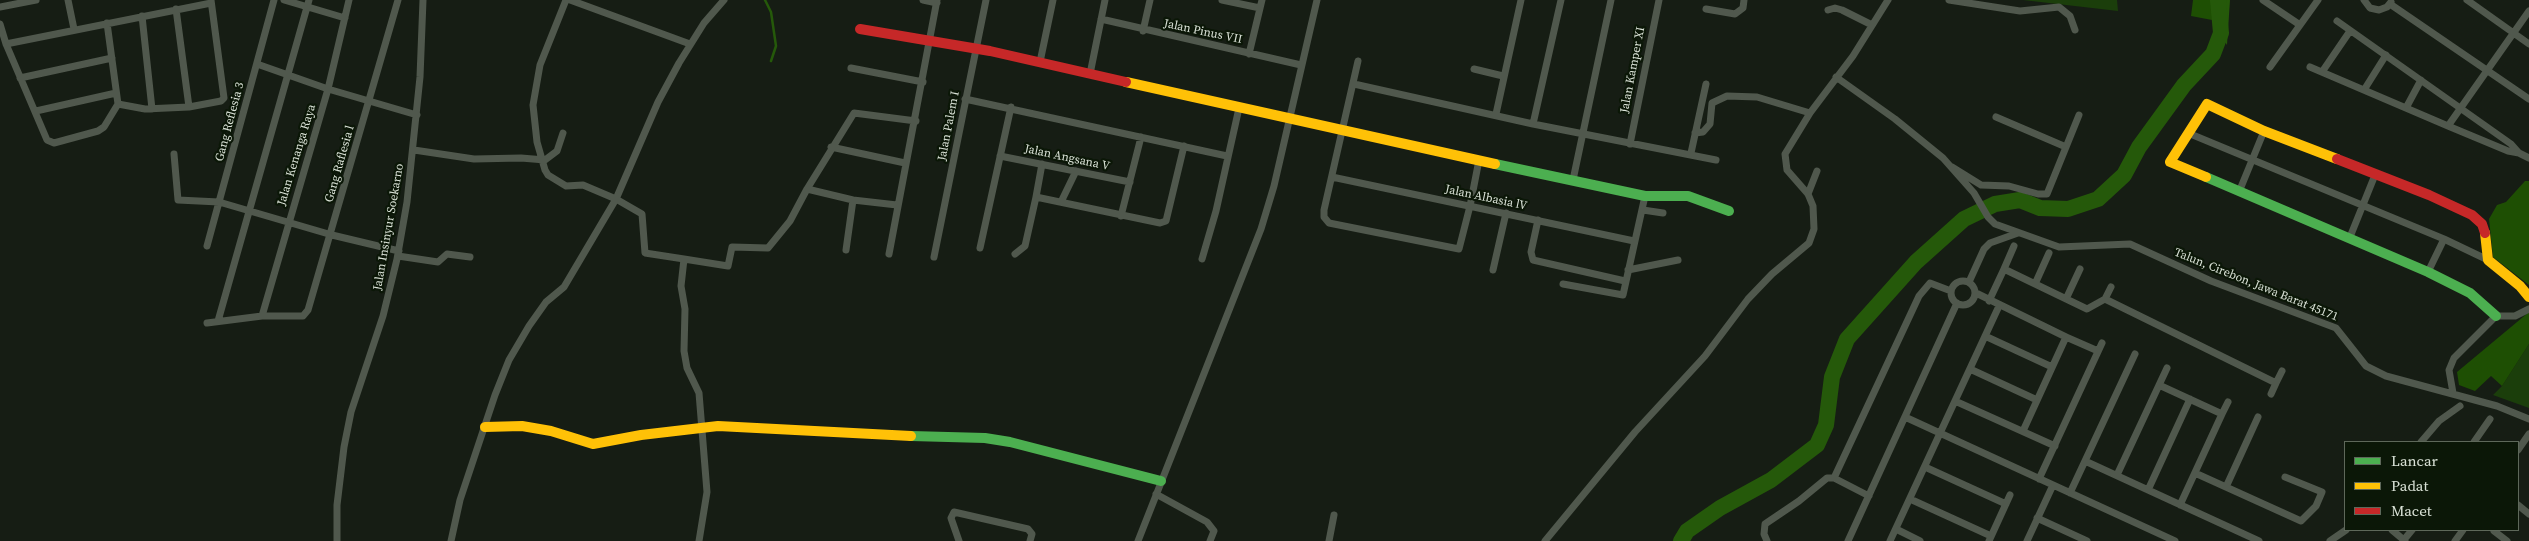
<!DOCTYPE html>
<html>
<head>
<meta charset="utf-8">
<style>
  body { margin:0 }
  #map { position:relative; width:2529px; height:541px; overflow:hidden; background:#161d14; font-family:"Source Serif 4",serif }
  canvas { display:block }
  .legend { position:absolute; left:2344px; top:441px; width:175px; height:90px; box-sizing:border-box; background:#0b1707; border:1px solid #5e685a; margin:0; padding:6px 9px; list-style:none; font-size:15px; color:#dae2d7 }
  .legend li { display:flex; align-items:center; gap:10px; height:25px }
  .legend b { width:25px; border:1px solid #5e685a }
</style>
</head>
<body>
<div id="map">
<canvas width="2529" height="541"></canvas>
<ul class="legend">
<li><b style="height:6px;background:#4caf50"></b>Lancar</li>
<li><b style="height:6px;background:#ffc107"></b>Padat</li>
<li><b style="height:6px;background:#c62828"></b>Macet</li>
</ul>
</div>
<script>
const ctx = document.querySelector('canvas').getContext('2d');
ctx.lineJoin = 'round';
function fill(path, color) { ctx.fillStyle = color; ctx.fill(path, 'evenodd'); }
const shape = rows => new Path2D(rows.map(r => 'M' + r).join(''));
function stroke(path, color, width, dash) { ctx.strokeStyle = color; ctx.lineWidth = width; ctx.lineCap = dash ? 'butt' : 'round'; ctx.setLineDash(dash || []); ctx.stroke(path); }
function write(font, color, halo, rows, align = 'center') {
  ctx.font = font + ' "Source Serif 4",serif'; ctx.lineWidth = 4.5; ctx.setLineDash([]); ctx.textBaseline = 'middle'; ctx.strokeStyle = halo; ctx.fillStyle = color; for (const [text, x, y, turn = 0] of rows) {
    ctx.save(); ctx.translate(x, y); ctx.rotate((+turn || 0) * Math.PI / 180); ctx.textAlign = isNaN(turn) ? turn : align; if (halo) ctx.strokeText(text, 0, 0); ctx.fillText(text, 0, 0); ctx.restore();
  }
}
fill(shape([
  [2020,0,2117,0,2118,11,2023,0],
  [2529,344,2529,408,2493,395,2502,386]
]), '#1b3e0b');
fill(shape([
  [2193,0,2213,0,2212,20,2191,16],
  [2525,181,2529,181,2529,285,2493,257,2489,219,2497,205,2506,202],
  [2529,312,2529,344,2502,386,2491,376,2475,391,2459,385,2457,372]
]), '#1e4f03');
fill(shape([
  [2213,0,2230,0,2227,45,2212,20]
]), '#25590a');
stroke(shape([
  [765,0,771,12,776,46,771,61]
]), '#25590a', 2.5);
stroke(shape([
  [1681,541,1687,531,1720,508,1771,480,1817,445,1826,425,1832,377,1847,339,1916,262,1964,219,1995,204,2020,200,2040,208,2068,209,2098,199,2124,175,2139,147,2184,85,2213,54,2221,33,2218,0]
]), '#25590a', 16);
stroke(shape([
  [68,0,74,29],
  [284,0,345,18],
  [566,0,540,65,533,105,537,142,545,170,548,175,566,186,583,185,616,199,642,214,645,253,684,259],
  [570,0,690,44],
  [923,0,937,3],
  [1222,0,1260,8],
  [1949,0,2020,11,2059,7,2070,16,2075,30],
  [2263,0,2300,25],
  [2364,0,2370,8,2379,10,2387,7,2391,2],
  [2467,0,2529,44],
  [2390,4,2529,99],
  [0,7,36,0],
  [176,9,189,107],
  [1706,9,1735,14,1743,8,1744,0],
  [1828,10,1835,8,1842,10,1872,25],
  [142,16,152,109],
  [1101,19,1301,65],
  [0,24,6,44,47,140,54,143,98,131,104,127,118,104,107,23],
  [1143,31,1150,0],
  [6,44,211,3],
  [1249,54,1262,0],
  [1358,61,1324,210,1324,217,1329,223,1459,249,1470,206,1479,160],
  [1040,62,1053,0],
  [257,64,328,89,417,115],
  [2270,67,2318,0],
  [2310,67,2448,126,2508,151,2519,153,2511,144,2337,21],
  [851,68,923,82],
  [1474,69,1503,76],
  [2322,72,2350,31],
  [1090,74,1105,0],
  [1836,77,1895,119,1943,158,1974,193,1988,217,1995,224,2059,247,2130,244,2211,281,2336,328,2366,366,2386,376,2497,406,2529,419],
  [20,78,112,58],
  [1354,84,1533,124,1716,160],
  [2364,90,2386,55],
  [965,99,1227,156],
  [118,104,145,109,189,107,221,101,224,98,211,0],
  [2406,108,2421,80],
  [36,111,116,93],
  [1496,114,1521,0],
  [1996,117,2066,147],
  [1533,124,1561,0],
  [2448,126,2529,11],
  [1695,133,1703,132,1710,124,1712,103,1727,96,1757,97,1810,113],
  [2188,133,2444,239,2488,260],
  [1630,144,1659,0],
  [831,147,905,163],
  [414,150,474,159,521,158,545,160,557,151,563,133],
  [1691,153,1706,84],
  [2519,153,2529,158],
  [174,154,178,200,219,202,332,235,399,251],
  [1000,156,1130,182],
  [1042,164,1036,197,1160,223,1166,221,1184,146],
  [1952,167,1981,185,2009,186,2038,194,2047,194,2079,115],
  [1332,177,1634,241],
  [1573,180,1611,0],
  [807,189,853,200,897,205],
  [2239,192,2264,131],
  [1808,194,1817,171],
  [1061,202,1076,171],
  [1643,210,1663,213],
  [1121,216,1141,137],
  [1538,220,1531,252,1533,260,1625,281],
  [2350,237,2375,175],
  [207,246,274,0],
  [980,248,1011,107],
  [846,250,853,200],
  [889,254,937,0],
  [1015,254,1025,246,1036,197],
  [398,256,438,262,447,254,470,257],
  [934,257,986,0],
  [1202,259,1216,211,1239,108],
  [2004,269,2014,246],
  [1493,270,1506,213],
  [1628,270,1678,260],
  [2428,272,2444,239],
  '1951 293a12 12 0 1 1 24 0a12 12 0 1 1-24 0Z',
  [1969,282,1984,249,1990,243,2018,233],
  [1563,284,1623,295,1645,196],
  [2035,284,2049,253],
  [1976,293,2066,337,2023,431],
  [2066,299,2080,269],
  [2105,299,2111,287],
  [1989,301,2004,269,2087,309,2105,299,2276,383,2282,371],
  [262,316,328,89,349,0],
  [218,321,309,0],
  [207,323,262,316,303,316,308,310,398,0],
  [1985,336,2052,367],
  [2066,337,2098,351],
  [1970,369,2037,400],
  [2159,385,2222,414,2180,505],
  [2453,393,2449,370,2454,358,2496,316,2515,316,2529,309],
  [2271,394,2276,383],
  [1955,401,2055,446],
  [2222,414,2228,402],
  [1905,417,2175,541],
  [2421,442,2439,421,2460,406],
  [2474,442,2490,419],
  [2518,450,2529,434],
  [2085,461,2259,541],
  [1925,467,2006,504],
  [2195,473,2301,521,2316,506,2322,492,2285,477],
  [2117,475,2167,368],
  [1834,478,1919,296,1930,283,1951,291],
  [2039,479,2102,343],
  [2226,487,2258,417],
  [2148,490,2190,399],
  [2070,493,2135,354],
  [1156,494,1207,522,1214,531,1210,541],
  [1910,499,1991,536],
  [2518,505,2529,514],
  [2037,518,2087,541],
  [1896,529,1920,541],
  [2392,530,2405,541],
  [2494,531,2507,541],
  [337,541,337,505,344,447,351,412,383,316,397,259,407,202,420,77,423,0],
  [451,541,460,500,495,395,509,360,529,326,546,302,564,287,616,199,658,102,679,63,704,23,724,0],
  [699,541,707,492,699,393,687,368,684,351,685,309,681,286,684,259,728,266,732,247,768,248,790,221,807,189,854,113,916,121],
  [959,541,951,518,954,512,1028,529,1032,534,1030,541],
  [1138,541,1261,229,1274,186,1317,0],
  [1329,541,1334,515],
  [1545,541,1635,432,1705,356,1748,299,1772,274,1809,243,1814,229,1813,206,1808,194,1787,170,1785,154,1810,113,1853,56,1888,0],
  [1767,541,1764,534,1765,524,1799,501,1827,478,1834,478,1869,496],
  [1848,541,1957,303],
  [1890,541,1999,306],
  [1989,541,2010,495],
  [2027,541,2053,485],
  [2330,541,2346,530],
  [2403,541,2412,530],
  [2455,541,2463,530]
]), '#50584d', 7);
stroke(shape([
  [1495,164,1645,196,1688,196,1729,211],
  [2206,177,2428,272,2470,293,2496,316],
  [911,436,985,438,1010,442,1161,481]
]), '#4caf50', 10);
stroke(shape([
  [1126,82,1495,164],
  [2206,177,2170,162,2207,104,2264,131,2337,159],
  [2485,233,2488,260,2520,286,2529,297],
  [485,427,522,426,551,431,593,444,641,435,718,426,911,436]
]), '#ffc107', 10);
stroke(shape([
  [860,29,990,51,1126,82],
  [2337,159,2429,195,2472,215,2482,224,2485,233]
]), '#c62828', 10);
write('12px', '#dae2d7', '#0b1707', [
  ["Jalan Pinus VII",1203,32,12],
  ["Jalan Kamper XI",1633,70,-79],
  ["Gang Reflesia 3",230,122,-75],
  ["Jalan Palem I",949,126,-79],
  ["Jalan Kenanga Raya",297,155,-73],
  ["Jalan Angsana V",1067,158,12],
  ["Gang Raflesia l",340,164,-74],
  ["Jalan Albasia lV",1486,198,12],
  ["Jalan Insinyur Soekarno",389,227,-80],
  ["Talun, Cirebon, Jawa Barat 45171",2256,285,22]
]);
</script>
</body>
</html>
